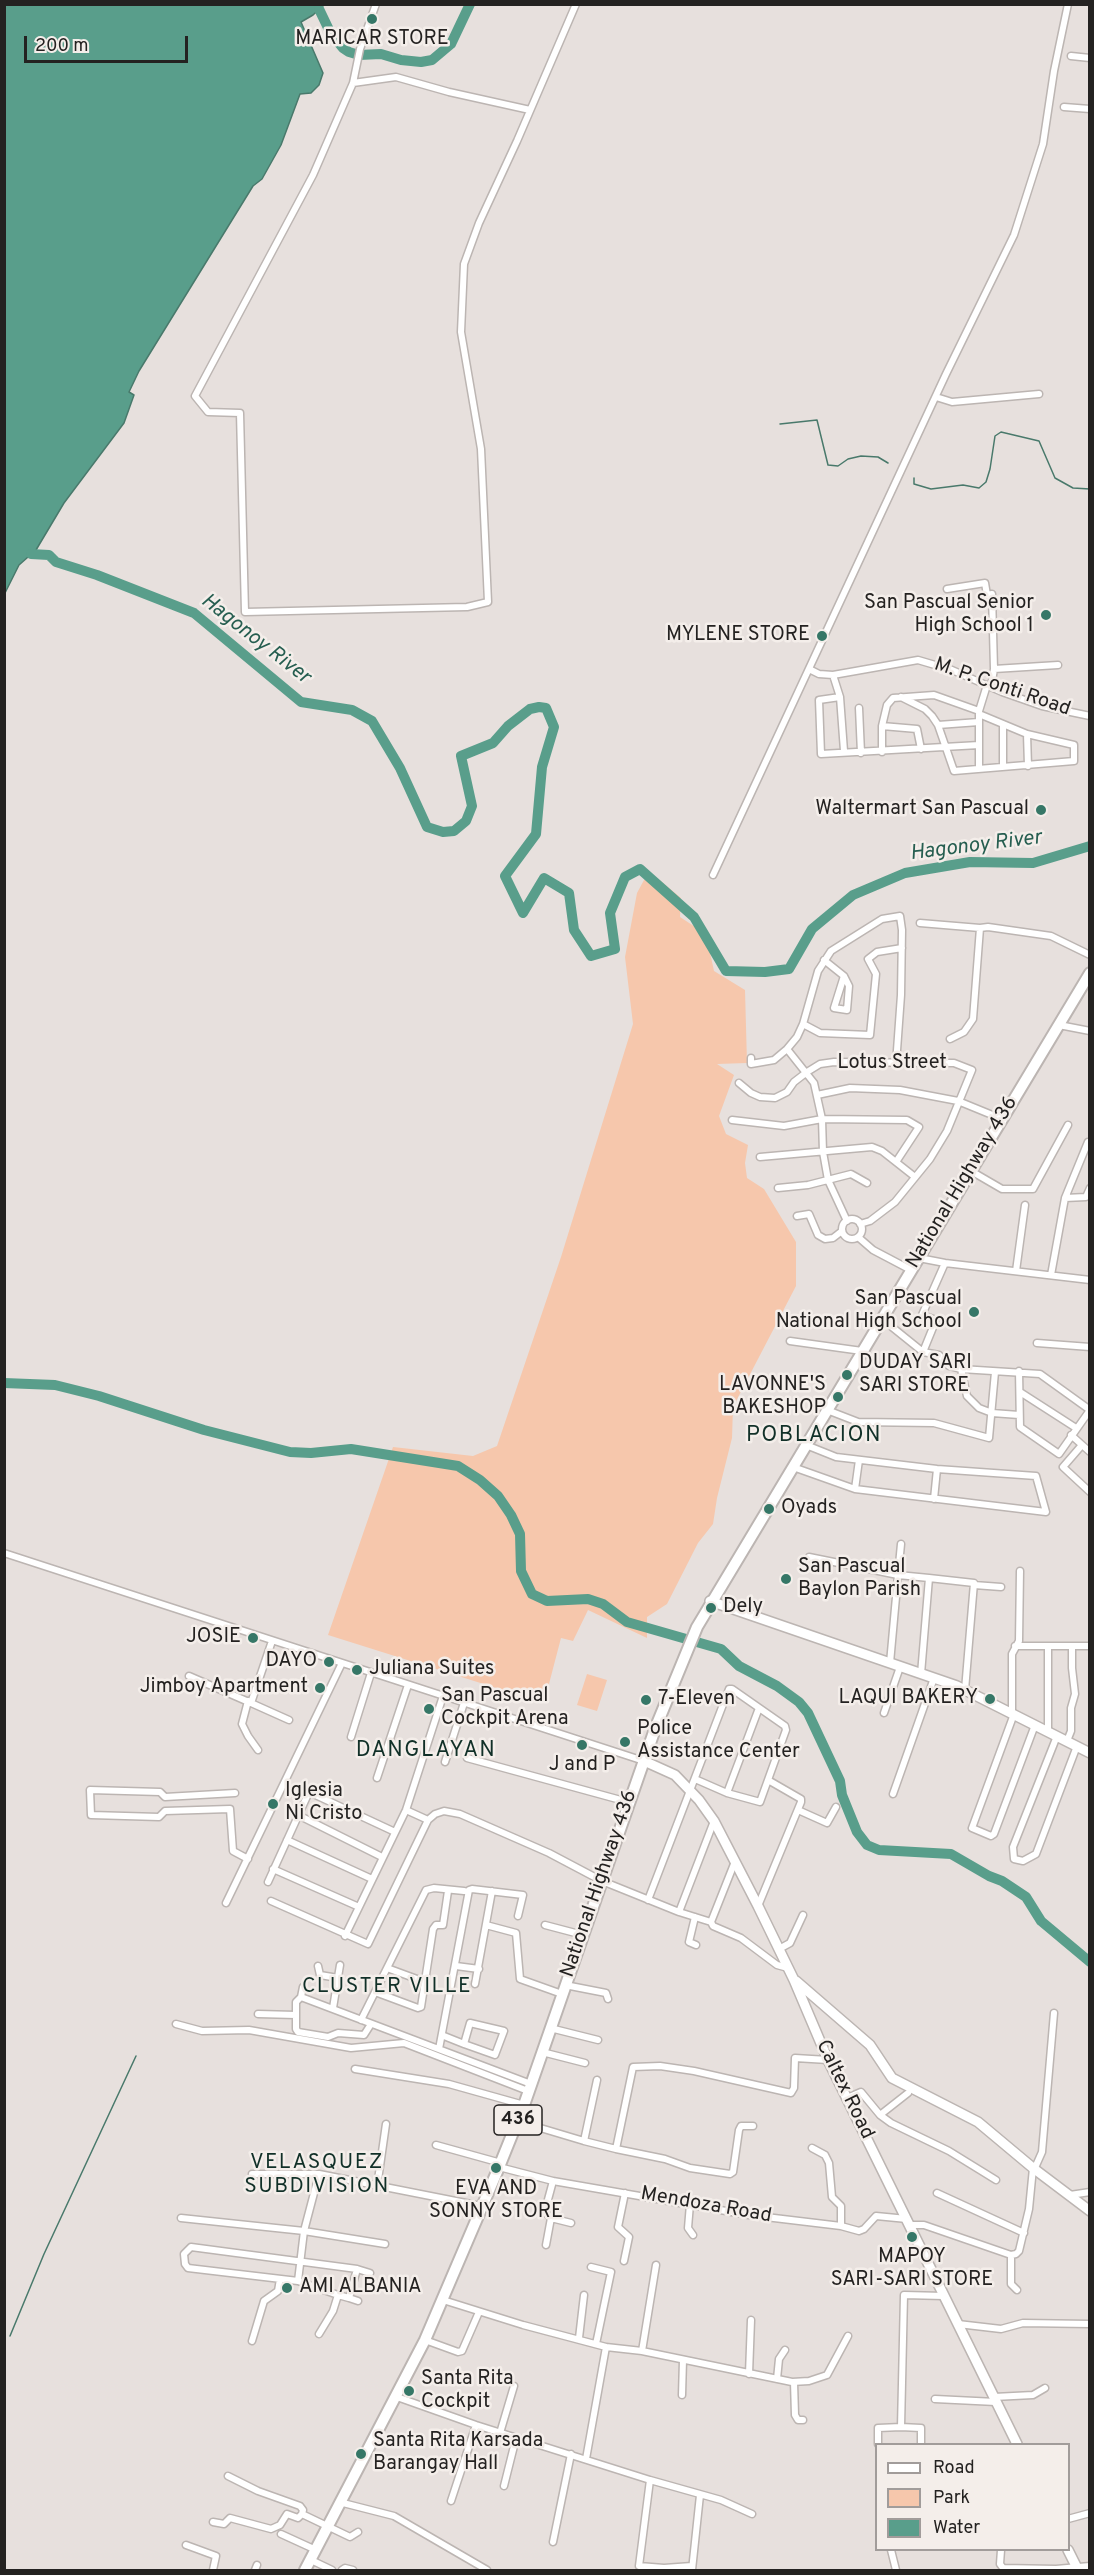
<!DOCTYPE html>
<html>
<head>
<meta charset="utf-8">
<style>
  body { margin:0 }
  #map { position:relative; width:1094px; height:2575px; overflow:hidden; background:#e7e0dd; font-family:Overpass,sans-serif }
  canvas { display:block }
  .frame { position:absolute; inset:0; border:6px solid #242221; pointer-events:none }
  .legend { position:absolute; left:875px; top:2443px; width:195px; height:108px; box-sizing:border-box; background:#f4eeea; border:2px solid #a19c9a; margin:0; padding:8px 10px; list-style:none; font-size:18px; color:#242221 }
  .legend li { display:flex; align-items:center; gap:12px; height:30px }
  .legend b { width:30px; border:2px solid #a19c9a }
  .scale { position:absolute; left:24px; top:36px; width:164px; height:27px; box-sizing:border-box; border:3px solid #242221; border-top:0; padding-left:8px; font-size:18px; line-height:21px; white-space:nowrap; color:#242221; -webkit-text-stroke:4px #f4eeea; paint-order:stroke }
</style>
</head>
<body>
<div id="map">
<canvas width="1094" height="2575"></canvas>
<div class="frame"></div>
<ul class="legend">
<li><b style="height:8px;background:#fff"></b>Road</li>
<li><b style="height:16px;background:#f6c7ac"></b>Park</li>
<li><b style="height:16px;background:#599e8b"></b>Water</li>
</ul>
<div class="scale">200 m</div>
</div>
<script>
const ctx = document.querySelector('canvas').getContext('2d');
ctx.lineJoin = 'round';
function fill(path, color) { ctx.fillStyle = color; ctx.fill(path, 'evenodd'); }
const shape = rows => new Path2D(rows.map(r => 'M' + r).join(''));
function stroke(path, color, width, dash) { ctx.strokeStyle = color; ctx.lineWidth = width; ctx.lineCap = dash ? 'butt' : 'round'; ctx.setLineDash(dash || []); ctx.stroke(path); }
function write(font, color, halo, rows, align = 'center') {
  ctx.font = font + ' Overpass,sans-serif'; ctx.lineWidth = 5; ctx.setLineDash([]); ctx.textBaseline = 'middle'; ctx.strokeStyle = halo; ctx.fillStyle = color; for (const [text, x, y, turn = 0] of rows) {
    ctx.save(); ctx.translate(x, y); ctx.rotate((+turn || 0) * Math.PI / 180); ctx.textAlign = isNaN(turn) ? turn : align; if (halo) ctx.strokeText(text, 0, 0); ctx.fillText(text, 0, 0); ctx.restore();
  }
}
fill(shape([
  [656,877,681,898,680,917,706,934,714,971,745,990,747,1063,717,1064,734,1075,719,1116,726,1134,748,1145,745,1163,747,1178,764,1189,796,1242,796,1286,733,1407,732,1438,717,1498,713,1524,698,1543,667,1604,647,1617,647,1638,588,1610,573,1641,561,1638,544,1703,328,1635,393,1447,473,1456,497,1446,561,1257,633,1024,625,957,637,893,644,880],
  [587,1674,607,1680,597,1711,577,1705]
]), '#f6c7ac');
const water = shape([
  [5,4,324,5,313,15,301,22,323,73,319,85,311,93,300,94,281,145,262,179,253,186,139,371,129,392,134,395,124,423,64,503,36,550,19,565,5,593,5,4]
]);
fill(water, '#599e8b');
stroke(water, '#49796b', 1.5);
stroke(shape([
  [780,424,817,420,828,465,838,466,848,459,861,456,878,457,888,463],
  [914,478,914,484,931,489,963,485,979,488,986,482,990,469,995,436,1001,432,1039,441,1055,478,1073,488,1090,489],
  [10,2336,44,2254,136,2056]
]), '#49796b', 1.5);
stroke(shape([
  [319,9,330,32,343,48,349,52,359,55,381,54,401,60,421,62,432,60,451,44,470,4],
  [31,554,49,555,56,562,97,575,194,613,301,702,352,710,372,721,400,768,427,827,443,832,454,831,466,821,472,806,461,756,493,743,508,726,530,709,539,707,546,708,554,727,542,767,536,834,505,876,523,913,544,878,569,893,574,930,591,956,615,949,610,913,625,877,640,869,694,917,726,971,765,972,789,969,812,929,853,895,905,873,970,862,1033,863,1090,846],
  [4,1383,55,1385,99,1396,204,1430,290,1452,311,1453,351,1449,458,1466,480,1480,498,1496,511,1515,520,1534,521,1571,532,1594,547,1601,588,1599,603,1604,627,1622,721,1649,739,1666,777,1686,799,1702,808,1713,840,1781,842,1795,857,1832,867,1845,879,1850,951,1854,989,1876,1002,1881,1026,1897,1041,1921,1090,1962]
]), '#599e8b', 10);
const street = shape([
  [1071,56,1090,58],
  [353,83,360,49,376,4],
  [1064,107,1090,109],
  [530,110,449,92,396,77,353,83,313,175,195,396,208,412,240,413,245,612,467,607,488,602,481,449,461,332,464,264,479,223,517,141,576,4],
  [936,397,952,402,1039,394],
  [947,589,985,583,987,595,992,594,994,669,991,687],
  [809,669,819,674,833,675,918,660,952,670,1002,692,1042,706,1090,716],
  [994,669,1058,665],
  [833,675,840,697,844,751],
  [840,697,819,700,821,754,979,745],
  [901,697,925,709,932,716,938,725,954,771,1074,761,1074,745,1027,734,979,714],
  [859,708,861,753],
  [938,725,979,722],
  [882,726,917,729,921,749],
  [1027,734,1028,766],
  [882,752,882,726,887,705,893,698,934,695,979,711],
  [1003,767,1003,724],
  [979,769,979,711,987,685],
  [713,875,946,374,1014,235,1043,144,1054,71,1068,4],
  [920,923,980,928,988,927,1051,936,1090,955],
  [824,960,844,976,849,986,847,1010,834,1008,844,976],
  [803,1024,820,1033,870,1035,876,974,868,959,877,952,902,948],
  [1059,1025,1090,1031],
  [950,1039,964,1032,973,1019,980,928],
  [787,1049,814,1083,822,1119,823,1152,828,1180,847,1221],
  [751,1058,751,1064,774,1060,787,1049,797,1037,803,1024,818,971,831,951,882,919,900,916,902,930,901,995,896,1064],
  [739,1083,751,1093,760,1097,775,1098,787,1092,794,1082,807,1072,820,1064,834,1062,954,1063,972,1070,947,1131,930,1159,895,1202,870,1221,860,1224],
  [817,1095,850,1088,900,1090,958,1101,1002,1119],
  [732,1120,784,1126,822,1119,907,1120,919,1127,896,1162],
  [760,1157,872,1147,882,1151,915,1177],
  [971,1171,1002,1189,1033,1189,1068,1125],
  [778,1188,808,1185,851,1174,867,1183],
  [1065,1198,1086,1197,1090,1188],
  [797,1216,809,1214,818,1235,825,1239,833,1238,842,1231],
  '842 1229a10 10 0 1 1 20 0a10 10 0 1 1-20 0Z',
  [858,1237,873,1250,911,1270],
  [919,1258,945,1263,1090,1280],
  [1016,1271,1025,1205],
  [1051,1275,1065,1198,1088,1142],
  [882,1319,923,1352,939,1355,949,1366,961,1369,967,1396,979,1408,992,1413,1019,1415],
  [790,1341,862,1351],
  [1037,1343,1090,1347],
  [923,1352,936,1320,922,1315,945,1263],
  [961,1369,1040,1374,1090,1410],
  [1019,1371,1020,1427,1059,1454,1090,1410],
  [1020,1392,1076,1428],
  [827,1410,858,1422,934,1423,989,1438,995,1372],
  [1071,1435,1090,1452],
  [1082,1445,1063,1467,1090,1492],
  [793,1467,855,1489,1046,1512,1036,1476,937,1469,836,1457,806,1445],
  [855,1489,859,1460],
  [934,1499,937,1469],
  [4,1553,644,1761],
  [809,1557,898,1575,901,1544],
  [929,1578,974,1583,965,1690],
  [974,1585,1001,1587],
  [272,1641,251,1703,289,1720],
  [1015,1646,1090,1646],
  [1048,1646,1048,1732],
  [890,1663,898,1575,929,1578,921,1674],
  [189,1676,251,1703],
  [248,1701,242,1724,248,1736,258,1750],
  [884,1713,900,1667],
  [1012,1713,1012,1654,1019,1641,1020,1571],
  [1014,1714,972,1828,991,1836,994,1834,1035,1725],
  [1057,1736,1013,1847,1014,1859,1023,1861,1036,1854,1077,1746],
  [351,1737,371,1673],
  [1067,1741,1071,1731,1071,1708,1075,1694,1072,1668,1072,1646],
  [467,1758,628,1802],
  [445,1762,464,1703],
  [377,1778,408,1685],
  [235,1793,165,1797,160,1792,90,1790,91,1815,159,1817,165,1811,230,1809,233,1851,248,1859],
  [727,1793,759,1708],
  [893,1794,934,1678],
  [406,1810,428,1820],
  [798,1810,827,1823,836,1807],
  [298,1815,382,1857],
  [287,1840,372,1879],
  [273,1869,359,1907],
  [268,1882,309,1792,395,1832],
  [448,1891,443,1925,436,1925,433,1929,421,2007,418,2008,375,1992,426,1890,434,1888,464,1891],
  [648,1900,729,1689,732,1689,785,1726,786,1730,760,1802,727,1793,695,1779],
  [271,1901,368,1944,428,1820,435,1814,444,1811,460,1814,549,1853,602,1881,679,1912,711,1922,734,1864],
  [226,1903,342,1663],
  [758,1906,801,1802,801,1799,768,1780],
  [679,1912,714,1821],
  [695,1917,689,1942,696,1945],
  [711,1922,713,1926,741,1938,777,1965,788,1968],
  [486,1925,516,1933,520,1979,562,1994],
  [545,1925,583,1935],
  [345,1936,406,1810,443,1696],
  [779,1949,790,1943,803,1915],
  [318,1966,320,1975,338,1978],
  [456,1966,479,1969],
  [387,1968,425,1982],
  [475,1984,492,1891],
  [565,1985,606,1993,608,1999],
  [303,1987,301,1997,296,2002,296,2029,298,2032,328,2037,338,2033,364,2035,371,2024],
  [301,1997,531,2084],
  [333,2008,340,1965],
  [258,2014,296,2015],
  [361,2020,375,1992],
  [176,2024,202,2031,249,2030,351,2048,404,2043,528,2091],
  [550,2028,598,2040],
  [444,2036,464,2044,495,2055,504,2031,470,2023,464,2044],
  [439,2049,469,1890,472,1889,523,1895,518,1916],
  [542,2052,585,2063],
  [355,2069,449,2084,524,2105],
  [597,2080,584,2141,616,2149,633,2067,660,2066,694,2071,791,2093,794,2088,795,2058,828,2060],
  [847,2098,861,2092,880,2115,891,2123,949,2151,996,2180],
  [880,2115,908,2093],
  [517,2121,584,2141],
  [436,2145,501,2163],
  [812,2148,825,2155,829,2163,832,2197,841,2206,841,2226],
  [616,2149,665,2159,690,2168,730,2174,733,2172,739,2130,741,2126,753,2126],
  [499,2167,553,2181,749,2215,841,2226,859,2231,864,2229,876,2216,907,2219],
  [1034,2170,1042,2152,1054,2013],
  [252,2174,319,2174],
  [377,2187,386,2124],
  [937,2193,1024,2233],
  [1070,2195,1090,2192],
  [690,2204,688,2228,693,2235],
  [181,2218,304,2231,385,2244],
  [551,2218,571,2223],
  [910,2225,924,2225,1011,2255,1016,2254,1019,2251,1029,2209,1033,2168],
  [546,2245,551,2218,546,2213,546,2207,553,2181],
  [1011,2255,1011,2284,1017,2290],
  [624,2261,629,2237,618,2227,625,2193],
  [591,2267,611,2272,596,2344],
  [357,2269,370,2273],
  [298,2281,304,2231,319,2174,481,2206],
  [349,2298,357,2269,191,2247,184,2254,185,2264,188,2268,298,2281,338,2295,349,2298,358,2301],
  [443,2300,523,2325,606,2347],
  [958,2324,1001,2329,1023,2323,1090,2324],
  [319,2334,333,2311,338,2295],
  [579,2338,584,2295],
  [425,2340,458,2352,462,2351,479,2312],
  [252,2341,264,2301,278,2291,280,2279],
  [642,2351,656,2265],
  [749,2374,751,2320],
  [777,2379,779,2359,785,2350],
  [794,2382,795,2415,798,2420,803,2420],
  [682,2395,683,2360],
  [397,2397,476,2425,650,2480,639,2566,664,2568,692,2566],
  [994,2397,1033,2395,1045,2388],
  [935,2399,996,2402],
  [901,2427,921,2428,921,2444],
  [500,2433,514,2386],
  [878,2444,878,2428,901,2427,904,2295,944,2296],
  [586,2459,606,2347,642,2351,792,2382,809,2381,827,2375,848,2336],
  [228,2476,258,2491,300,2506,303,2510,302,2514],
  [650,2480,721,2500,752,2514],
  [504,2486,516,2438],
  [451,2501,476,2425],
  [343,2503,394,2516,487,2570],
  [1068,2519,1090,2513],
  [213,2522,224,2524,230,2518,271,2529,280,2525,287,2514,298,2518,302,2514,350,2537,358,2532],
  [281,2534,316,2550],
  [553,2542,571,2454],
  [186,2545,216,2556,213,2570],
  [891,2550,896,2570],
  [1001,2550,1000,2564,1003,2568,1056,2569,1090,2566],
  [311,2560,332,2570],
  [255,2570,257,2565],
  [342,2570,345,2568,353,2570],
  [692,2570,700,2495]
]);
const secondary = shape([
  [710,1601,957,1686,1090,1753],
  [644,1761,675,1775,699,1800,714,1821,758,1906,794,1980,828,2060,1017,2444],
  [796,1981,870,2045,892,2078,978,2122,1033,2168,1090,2211],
  [1068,2550,1078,2570]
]);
const primary = shape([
  [305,2570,425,2340,499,2167,524,2105,655,1729,697,1627,1090,973]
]);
stroke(street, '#bcb5b2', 9);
stroke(secondary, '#bcb5b2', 12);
stroke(primary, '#bcb5b2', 14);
stroke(street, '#fff', 6);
stroke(secondary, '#fff', 9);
stroke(primary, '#fff', 10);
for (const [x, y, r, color] of [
  [372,19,6,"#367767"],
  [1046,615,6,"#367767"],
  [822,636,6,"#367767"],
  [1041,810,6,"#367767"],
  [974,1312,6,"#367767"],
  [847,1375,6,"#367767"],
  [838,1397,6,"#367767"],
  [769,1509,6,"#367767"],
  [786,1579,6,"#367767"],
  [711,1608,6,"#367767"],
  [253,1638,6,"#367767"],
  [329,1662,6,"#367767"],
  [357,1670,6,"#367767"],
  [320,1688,6,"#367767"],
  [990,1699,6,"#367767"],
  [646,1700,6,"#367767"],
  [429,1709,6,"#367767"],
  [625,1742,6,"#367767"],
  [582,1745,6,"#367767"],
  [273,1804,6,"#367767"],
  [496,2168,6,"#367767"],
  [912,2237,6,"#367767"],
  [287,2288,6,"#367767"],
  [409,2391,6,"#367767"],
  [361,2454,6,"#367767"]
]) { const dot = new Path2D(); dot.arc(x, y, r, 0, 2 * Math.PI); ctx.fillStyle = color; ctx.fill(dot); stroke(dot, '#f4eeea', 2); }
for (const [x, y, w] of [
  [518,2120,48]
]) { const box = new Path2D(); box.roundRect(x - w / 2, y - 15, w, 30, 4.5); ctx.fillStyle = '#f4eeea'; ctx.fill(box); stroke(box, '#242221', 1.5); }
write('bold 18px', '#242221', null, [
  ["436",518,2120]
]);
write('20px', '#242221', '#f4eeea', [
  ["MARICAR STORE",372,40,"center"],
  ["San Pascual Senior",1034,604,"right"],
  ["High School 1",1034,627,"right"],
  ["MYLENE STORE",810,636,"right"],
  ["Waltermart San Pascual",1029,810,"right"],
  ["San Pascual",962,1300,"right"],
  ["National High School",962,1323,"right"],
  ["DUDAY SARI",859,1364],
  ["SARI STORE",859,1387],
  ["LAVONNE'S",826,1386,"right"],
  ["BAKESHOP",826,1409,"right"],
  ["Oyads",781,1509],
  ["San Pascual",798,1568],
  ["Baylon Parish",798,1591],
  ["Dely",723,1608],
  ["JOSIE",241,1638,"right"],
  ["DAYO",317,1662,"right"],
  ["Juliana Suites",369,1670],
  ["Jimboy Apartment",308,1688,"right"],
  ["San Pascual",441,1697],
  ["Cockpit Arena",441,1720],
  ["LAQUI BAKERY",978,1699,"right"],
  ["7-Eleven",658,1700],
  ["Police",637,1730],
  ["Assistance Center",637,1753],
  ["J and P",582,1766,"center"],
  ["Iglesia",285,1792],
  ["Ni Cristo",285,1815],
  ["EVA AND",496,2190,"center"],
  ["SONNY STORE",496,2213,"center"],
  ["MAPOY",912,2258,"center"],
  ["SARI-SARI STORE",912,2281,"center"],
  ["AMI ALBANIA",299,2288],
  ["Santa Rita",421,2380],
  ["Cockpit",421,2403],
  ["Santa Rita Karsada",373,2442],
  ["Barangay Hall",373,2465]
], 'left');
write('20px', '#242221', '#f4eeea', [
  ["M. P. Conti Road",1002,688,19],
  ["Lotus Street",892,1064],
  ["National Highway 436",963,1183,-59],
  ["National Highway 436",600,1884,-71],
  ["Caltex Road",844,2090,64],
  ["Mendoza Road",706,2206,10]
]);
write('italic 21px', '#265e50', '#f4eeea', [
  ["Hagonoy River",255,640,38],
  ["Hagonoy River",976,847,-7]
]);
ctx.letterSpacing = '1.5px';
write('21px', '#113028', '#f4eeea', [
  ["CLUSTER VILLE",387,1988],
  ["VELASQUEZ",317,2164],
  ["SUBDIVISION",317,2188]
]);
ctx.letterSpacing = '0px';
ctx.letterSpacing = '1.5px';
write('22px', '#113028', '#f4eeea', [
  ["POBLACION",814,1437],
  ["DANGLAYAN",426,1752]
]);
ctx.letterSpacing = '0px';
</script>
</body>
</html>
